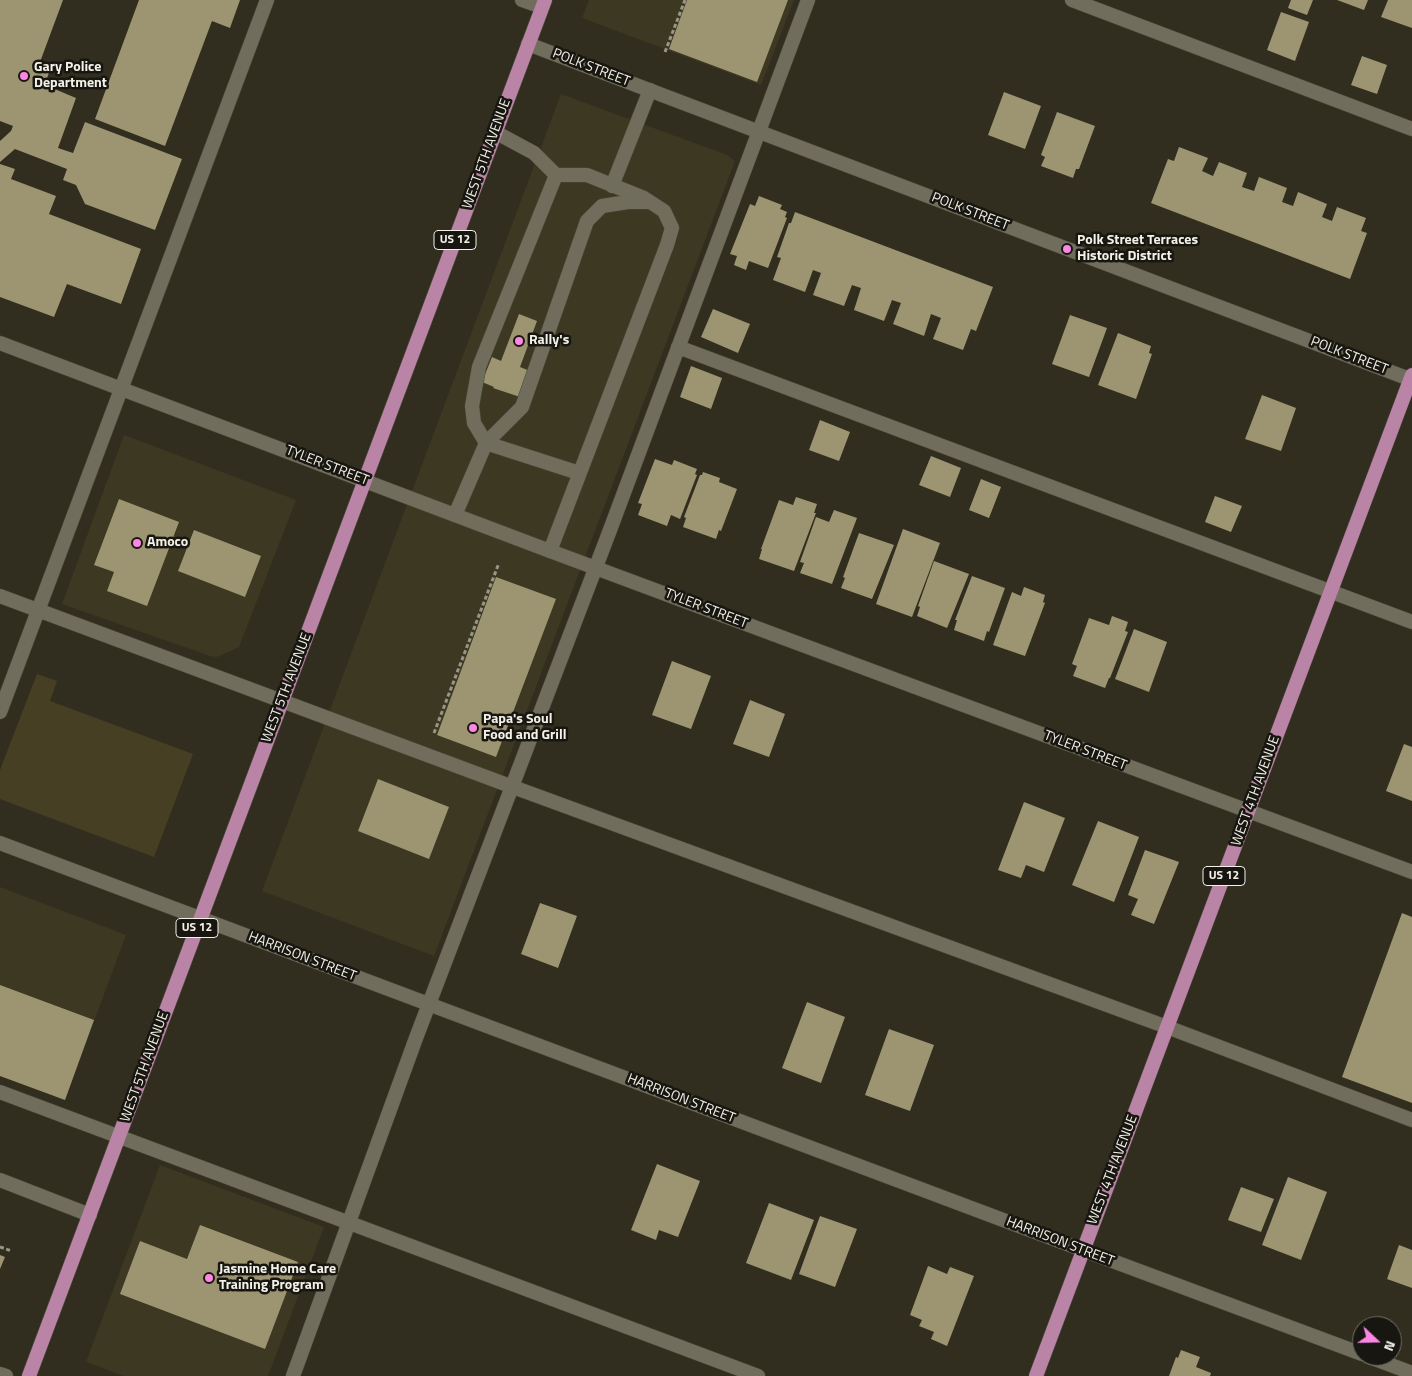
<!DOCTYPE html>
<html>
<head>
<meta charset="utf-8">
<style>
  body { margin:0 }
  #map { position:relative; width:1412px; height:1376px; overflow:hidden; background:#322e1f; font-family:"Titillium Web",sans-serif }
  canvas { display:block }
  .north { position:absolute; left:1352px; top:1316px; width:50px; height:50px; box-sizing:border-box; background:#181610; border:1px solid #706e66; border-radius:50%; rotate:111deg; font-size:14px; font-weight:700; line-height:20px; text-align:center; color:#f4f2e8 }
  .north::after { content:''; display:block; margin:auto; width:18px; height:22px; background:#fc86e4; clip-path:polygon(50% 0,100% 100%,50% 72%,0 100%) }
</style>
</head>
<body>
<div id="map">
<canvas width="1412" height="1376"></canvas>
<div class="north">N</div>
</div>
<script>
const ctx = document.querySelector('canvas').getContext('2d');
ctx.lineJoin = 'round';
function fill(path, color) { ctx.fillStyle = color; ctx.fill(path, 'evenodd'); }
const shape = rows => new Path2D(rows.map(r => 'M' + r).join(''));
function stroke(path, color, width, dash) { ctx.strokeStyle = color; ctx.lineWidth = width; ctx.lineCap = dash ? 'butt' : 'round'; ctx.setLineDash(dash || []); ctx.stroke(path); }
function write(font, color, halo, rows, align = 'center') {
  ctx.font = font + ' "Titillium Web",sans-serif'; ctx.lineWidth = 5; ctx.setLineDash([]); ctx.textBaseline = 'middle'; ctx.strokeStyle = halo; ctx.fillStyle = color; for (const [text, x, y, turn = 0] of rows) {
    ctx.save(); ctx.translate(x, y); ctx.rotate((+turn || 0) * Math.PI / 180); ctx.textAlign = isNaN(turn) ? turn : align; if (halo) ctx.strokeText(text, 0, 0); ctx.fillText(text, 0, 0); ctx.restore();
  }
}
fill(shape([
  [589,0,794,0,761,85,582,18],
  [561,94,727,155,735,161,434,956,262,891],
  [124,435,296,500,239,647,217,657,210,656,62,604],
  [0,887,126,935,65,1100,0,1076],
  [160,1165,324,1227,268,1376,124,1376,86,1362]
]), '#3d3822');
fill(shape([
  [37,674,57,681,50,701,193,754,154,857,0,799,0,770]
]), '#463f23');
fill(shape([
  [0,0,63,0,40,62,51,66,45,85,76,98,58,148,73,153,85,122,182,159,155,230,85,204,76,185,63,180,67,169,15,149,0,162,0,141,11,131,13,126,0,121],
  [139,0,240,0,230,28,212,21,165,146,95,119],
  [687,0,788,0,757,82,669,49],
  [1291,0,1313,0,1307,15,1288,8],
  [1337,0,1368,0,1364,10],
  [1388,0,1412,0,1412,28,1381,17],
  [1281,12,1309,22,1295,61,1267,50],
  [1362,56,1387,65,1377,94,1351,85],
  [1004,92,1041,106,1025,149,988,135],
  [1057,112,1095,126,1079,169,1076,169,1073,178,1041,166,1045,157,1041,155],
  [1179,147,1208,158,1202,171,1213,176,1219,162,1247,173,1242,187,1254,191,1259,177,1287,188,1282,202,1293,206,1298,192,1327,204,1322,217,1332,221,1337,207,1366,218,1361,231,1367,233,1350,279,1151,203,1168,159,1174,161],
  [0,164,15,169,11,179,56,196,49,214,141,249,121,304,67,284,54,317,0,297],
  [759,196,782,205,780,209,787,212,785,217,787,218,768,268,749,261,746,270,734,265,737,256,730,254,750,204,755,206],
  [795,212,993,287,976,331,971,329,963,350,933,339,941,318,931,314,924,336,893,324,901,303,892,300,884,321,854,310,861,288,852,285,844,306,813,295,821,273,813,270,805,292,773,280,781,258,777,257,789,223,791,223],
  [713,309,750,324,738,353,701,337],
  [519,314,537,321,520,367,530,371,520,397,493,388,494,387,482,382,492,357,501,361],
  [1070,315,1107,328,1089,377,1052,364],
  [1118,333,1151,346,1149,353,1152,354,1136,399,1098,385],
  [691,366,722,378,711,409,680,397],
  [1262,395,1296,408,1281,451,1245,439],
  [820,420,850,432,839,461,809,450],
  [931,456,961,468,950,497,919,485],
  [655,459,672,465,674,460,697,469,695,474,697,475,680,519,671,515,667,526,638,515,642,504,638,503],
  [703,472,720,478,719,482,737,489,721,531,719,530,716,539,683,527,686,518,684,517,700,475,702,475],
  [981,479,1001,487,989,518,969,510],
  [1215,496,1242,506,1231,532,1205,522],
  [796,497,817,504,814,513,816,513,794,571,759,559,762,549,761,549,779,500,793,505],
  [119,499,179,522,147,606,107,591,114,572,94,565],
  [834,510,857,518,832,584,800,573,804,563,800,562,816,517,829,522],
  [903,529,940,543,912,617,876,604],
  [194,530,261,556,245,597,178,571],
  [859,533,894,545,872,599,841,588,845,578,843,577],
  [934,561,969,574,947,628,917,616,920,607,918,606],
  [972,576,1005,588,989,632,987,631,984,641,954,630,957,620,955,620],
  [496,577,556,599,496,757,437,735],
  [1024,587,1045,595,1043,602,1045,603,1025,656,993,645,1012,592,1021,596],
  [1112,616,1128,622,1125,631,1128,632,1110,678,1109,678,1105,688,1073,676,1077,666,1072,664,1089,618,1109,625],
  [1134,629,1167,642,1149,692,1115,679],
  [672,661,711,676,691,729,652,715],
  [750,700,785,714,769,757,733,744],
  [1404,744,1412,747,1412,801,1386,791],
  [378,779,449,807,429,859,358,831],
  [1024,802,1065,818,1044,872,1026,865,1021,878,998,870],
  [1098,821,1139,837,1114,902,1072,885],
  [1145,850,1179,862,1154,924,1131,915,1138,899,1128,895],
  [540,903,577,916,558,968,521,954],
  [1402,913,1412,917,1412,1103,1342,1077],
  [0,985,94,1020,65,1100,0,1076],
  [807,1002,845,1017,821,1083,782,1068],
  [889,1029,934,1045,910,1111,865,1095],
  [657,1164,700,1181,678,1237,659,1230,656,1240,631,1230],
  [1288,1177,1327,1192,1301,1260,1262,1245],
  [1241,1187,1274,1199,1261,1232,1228,1220],
  [769,1203,814,1220,791,1280,746,1263],
  [820,1216,857,1229,835,1287,799,1274],
  [200,1225,298,1262,265,1349,120,1294,140,1241,187,1259],
  [1399,1245,1412,1250,1412,1288,1387,1279],
  [0,1255,5,1257,0,1269],
  [928,1266,947,1274,950,1267,974,1276,947,1346,931,1339,934,1332,919,1326,922,1320,910,1315],
  [1181,1350,1200,1357,1196,1367,1211,1373,1210,1376,1169,1376,1176,1357,1178,1358]
]), '#9d9571');
const service = shape([
  [522,0,542,7],
  [1072,0,1412,129],
  [495,132,534,153,556,175],
  [612,186,650,90],
  [678,347,1412,622],
  [455,515,486,443,522,407,587,221,602,206,628,202,647,202],
  [550,551,667,245,672,228,664,211,644,198,587,175,556,175,479,367,472,406,474,423,486,443,579,473],
  [0,596,513,787,1167,1027,1412,1120],
  [0,712,267,0],
  [0,1092,758,1376],
  [0,1180,90,1215],
  [293,1376,416,1038,610,530,808,0]
]);
const minor = shape([
  [528,44,1412,380],
  [0,343,550,551,1412,872],
  [1083,1250,1362,1354],
  [1367,1356,1412,1373],
  [0,1374,6,1376]
]);
const tertiary = shape([
  [0,843,1083,1250]
]);
const primary = shape([
  [29,1376,545,0],
  [1036,1376,1412,375]
]);
stroke(service, '#4e4b3e', 15);
stroke(minor, '#4e4b3e', 15);
stroke(tertiary, '#4e4b3e', 15);
stroke(primary, '#4e4b3e', 15);
stroke(shape([
  [665,52,685,0],
  [434,733,499,563],
  [0,1247,12,1251]
]), '#989589', 3, [4, 2.5]);
stroke(service, '#716d5c', 14);
stroke(minor, '#716d5c', 14);
stroke(tertiary, '#716d5c', 14);
stroke(primary, '#ba84a6', 14);
for (const [x, y, r, color] of [
  [24,76,5,"#fc86e4"],
  [1067,249,5,"#fc86e4"],
  [519,341,5,"#fc86e4"],
  [137,543,5,"#fc86e4"],
  [473,728,5,"#fc86e4"],
  [209,1278,5,"#fc86e4"]
]) { const dot = new Path2D(); dot.arc(x, y, r, 0, 2 * Math.PI); ctx.fillStyle = color; ctx.fill(dot); stroke(dot, '#181610', 2); }
for (const [x, y, w] of [
  [455,240,42],
  [1224,876,42],
  [197,928,42]
]) { const box = new Path2D(); box.roundRect(x - w / 2, y - 9.5, w, 19, 4); ctx.fillStyle = '#181610'; ctx.fill(box); stroke(box, '#f4f2e8', 1); }
write('bold 12px', '#f4f2e8', null, [
  ["US 12",455,240],
  ["US 12",1224,876],
  ["US 12",197,928]
]);
write('bold 14px', '#f4f2e8', '#181610', [
  ["Gary Police",34,68],
  ["Department",34,84],
  ["Polk Street Terraces",1077,241],
  ["Historic District",1077,257],
  ["Rally's",529,341],
  ["Amoco",147,543],
  ["Papa's Soul",483,720],
  ["Food and Grill",483,736],
  ["Jasmine Home Care",219,1270],
  ["Training Program",219,1286]
], 'left');
write('14px', '#f4f2e8', '#181610', [
  ["POLK STREET",591,68,21],
  ["WEST 5TH AVENUE",487,154,-70],
  ["POLK STREET",970,212,21],
  ["POLK STREET",1349,356,21],
  ["TYLER STREET",327,466,21],
  ["TYLER STREET",706,609,21],
  ["WEST 5TH AVENUE",287,688,-69],
  ["TYLER STREET",1085,751,21],
  ["WEST 4TH AVENUE",1256,791,-70],
  ["HARRISON STREET",302,957,21],
  ["WEST 5TH AVENUE",145,1067,-70],
  ["HARRISON STREET",681,1099,21],
  ["WEST 4TH AVENUE",1113,1170,-69],
  ["HARRISON STREET",1060,1242,21]
]);
</script>
</body>
</html>
